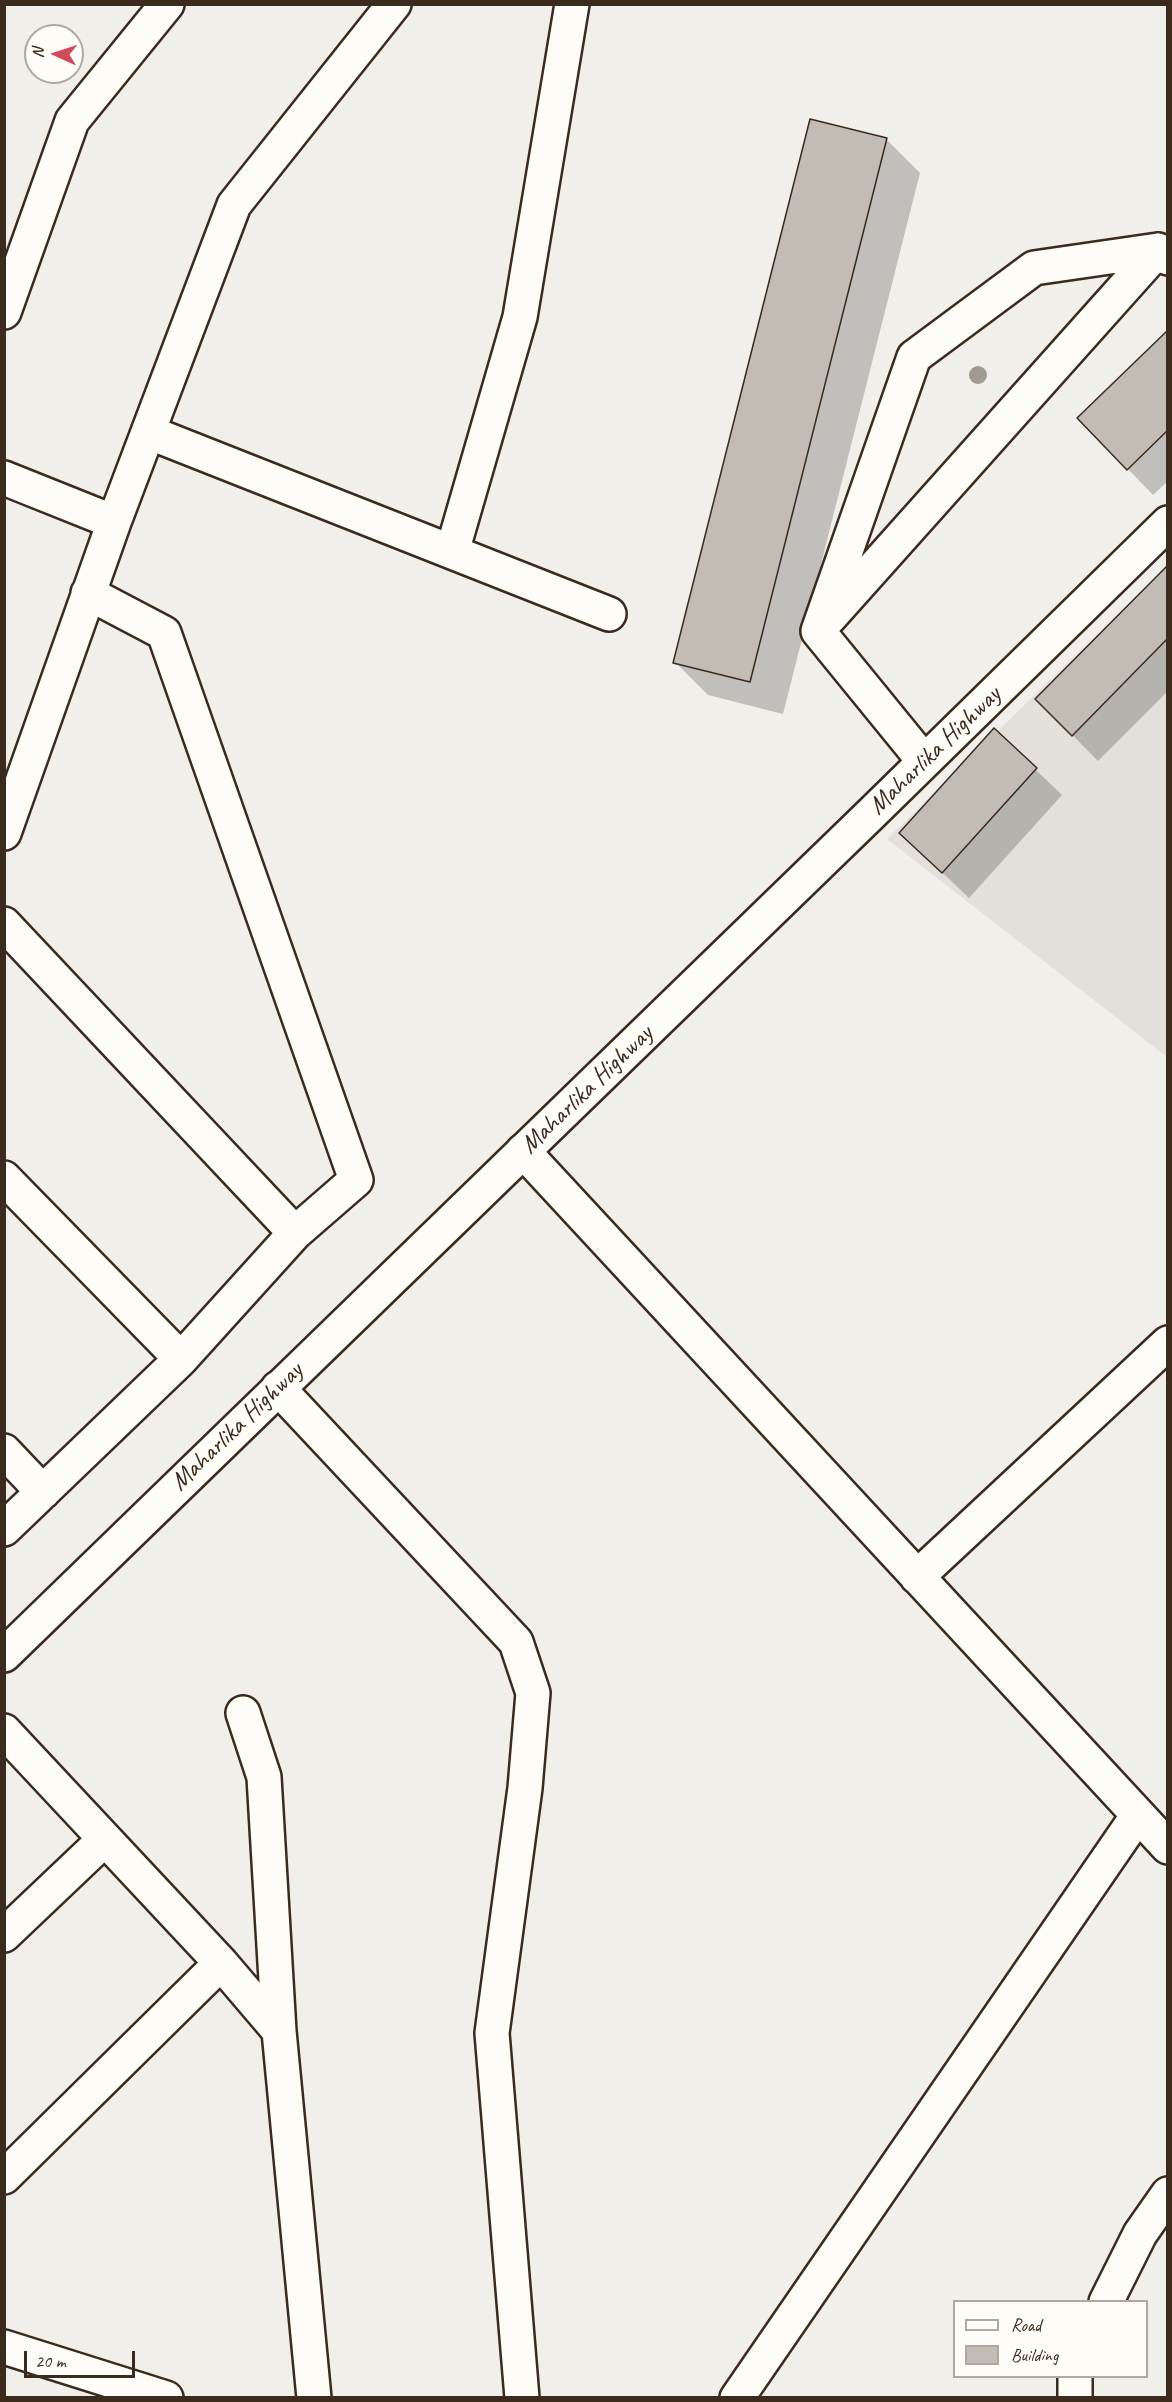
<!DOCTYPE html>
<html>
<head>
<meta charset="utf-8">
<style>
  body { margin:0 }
  #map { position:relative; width:1172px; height:2402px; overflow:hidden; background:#f1efea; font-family:Caveat,sans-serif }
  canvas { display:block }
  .frame { position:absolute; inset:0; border:6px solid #3b2a1e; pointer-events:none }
  .legend { position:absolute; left:953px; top:2300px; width:195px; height:78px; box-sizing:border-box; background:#fdfcf7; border:2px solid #afa8a0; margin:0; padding:8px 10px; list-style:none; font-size:18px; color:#3b2a1e }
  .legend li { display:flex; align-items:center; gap:12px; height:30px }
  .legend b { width:30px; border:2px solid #afa8a0 }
  .north { position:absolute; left:24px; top:24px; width:60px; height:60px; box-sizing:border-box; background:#fdfcf7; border:2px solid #afa8a0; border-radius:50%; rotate:273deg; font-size:16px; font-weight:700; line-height:24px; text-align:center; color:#3b2a1e }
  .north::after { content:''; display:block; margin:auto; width:21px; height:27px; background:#d1495b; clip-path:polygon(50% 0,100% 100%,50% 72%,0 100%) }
  .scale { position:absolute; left:24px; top:2351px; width:111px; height:27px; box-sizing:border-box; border:3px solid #3b2a1e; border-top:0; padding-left:8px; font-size:18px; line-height:21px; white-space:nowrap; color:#3b2a1e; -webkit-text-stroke:4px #fdfcf7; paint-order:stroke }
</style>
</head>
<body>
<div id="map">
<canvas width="1172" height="2402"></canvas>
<div class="frame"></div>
<ul class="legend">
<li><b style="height:8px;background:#fdfcf7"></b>Road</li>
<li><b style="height:16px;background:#c1bcb4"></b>Building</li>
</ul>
<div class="north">N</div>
<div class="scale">20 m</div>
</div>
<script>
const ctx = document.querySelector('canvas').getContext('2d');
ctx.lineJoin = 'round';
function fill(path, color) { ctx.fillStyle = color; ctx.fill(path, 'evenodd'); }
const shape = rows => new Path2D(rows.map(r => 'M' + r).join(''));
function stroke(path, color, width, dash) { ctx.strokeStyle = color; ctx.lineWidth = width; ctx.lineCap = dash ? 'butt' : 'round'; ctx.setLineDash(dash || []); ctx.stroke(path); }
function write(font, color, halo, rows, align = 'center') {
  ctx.font = font + ' Caveat,sans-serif'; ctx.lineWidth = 6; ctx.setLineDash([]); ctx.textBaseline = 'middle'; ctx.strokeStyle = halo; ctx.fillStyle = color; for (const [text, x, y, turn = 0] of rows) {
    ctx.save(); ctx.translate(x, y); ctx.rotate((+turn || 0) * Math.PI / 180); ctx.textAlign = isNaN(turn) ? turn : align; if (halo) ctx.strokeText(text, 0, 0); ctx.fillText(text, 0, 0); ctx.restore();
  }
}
fill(shape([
  [1167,566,1167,1057,887,839]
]), '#e3e0da');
fill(shape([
  [887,140,920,173,783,714,708,695,675,662],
  [1168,332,1168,481,1153,495,1128,469],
  [1168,567,1168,691,1098,761,1037,699],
  [994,730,1062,795,969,898,901,833]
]), '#0003');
const building = shape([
  [810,119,887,138,750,682,673,663,810,119],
  [1168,330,1168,430,1127,470,1077,418,1168,330],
  [1168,565,1168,638,1072,736,1035,699,1168,565],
  [994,728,1037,768,942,873,899,833,994,728]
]);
fill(building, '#c1bcb4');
stroke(building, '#3b2a1e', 1.5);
const minor = shape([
  [4,312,72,121,167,4],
  [148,432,609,614],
  [4,478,114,522],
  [452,552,520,317,572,4],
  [88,593,164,633,356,1180,295,1233],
  [829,618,1158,250],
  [818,631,914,357,1034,268,1158,250,1168,258],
  [818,631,924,761],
  [4,833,114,522,234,205,394,4],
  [4,924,295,1233,181,1359],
  [523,1151,1168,1847],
  [4,1178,181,1359,4,1529],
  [278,1388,516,1642,533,1693,525,1788,492,2033,522,2398],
  [4,1451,43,1492],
  [917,1577,1168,1343],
  [243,1713,264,1777,279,2031,314,2398],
  [4,1731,221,1963,279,2031],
  [4,1935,105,1839],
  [4,2177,221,1963],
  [1106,2302,1140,2234,1168,2194],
  [4,2347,166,2398],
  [737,2398,1138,1815],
  [1075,2398,1075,2376]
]);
const highway = shape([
  [4,1655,872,813,1168,523]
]);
stroke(minor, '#3b2a1e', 38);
stroke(highway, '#3b2a1e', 38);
stroke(minor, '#fdfcf7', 33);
stroke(highway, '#fdfcf7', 33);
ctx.fillStyle = '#a29a92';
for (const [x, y] of [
  [978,375]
]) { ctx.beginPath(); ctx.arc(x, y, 9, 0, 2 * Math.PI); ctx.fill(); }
write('26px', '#3b2a1e', '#fdfcf7', [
  ["Maharlika Highway",935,751,-44],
  ["Maharlika Highway",587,1090,-44],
  ["Maharlika Highway",237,1427,-44]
]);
</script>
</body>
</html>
